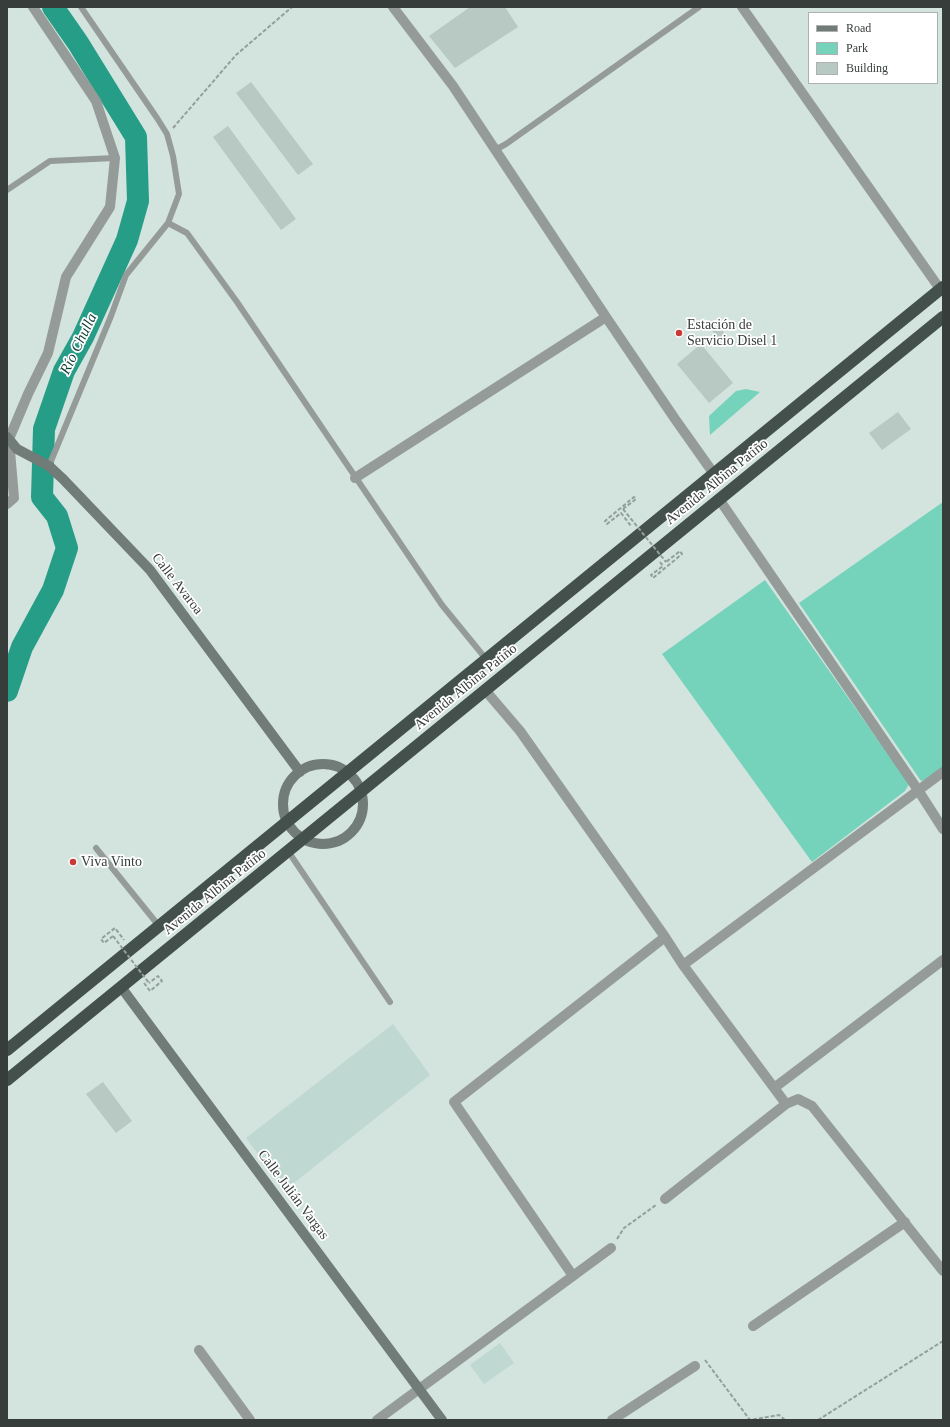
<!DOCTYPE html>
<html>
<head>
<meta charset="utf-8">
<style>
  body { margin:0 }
  #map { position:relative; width:950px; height:1427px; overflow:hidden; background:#d3e3de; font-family:Georgia,serif }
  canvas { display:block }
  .frame { position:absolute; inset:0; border:8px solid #363d3b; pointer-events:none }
  .legend { position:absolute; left:808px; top:12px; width:130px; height:72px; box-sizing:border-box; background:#fff; border:1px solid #afb1b1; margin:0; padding:5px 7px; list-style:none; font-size:12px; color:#363d3b }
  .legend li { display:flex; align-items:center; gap:8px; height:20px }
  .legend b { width:20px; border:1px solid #afb1b1 }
</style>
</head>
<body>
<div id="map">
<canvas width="950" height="1427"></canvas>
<div class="frame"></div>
<ul class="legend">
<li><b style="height:5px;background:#717b78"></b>Road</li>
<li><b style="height:11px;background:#75d3bc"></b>Park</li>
<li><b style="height:11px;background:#b8c8c3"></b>Building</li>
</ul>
</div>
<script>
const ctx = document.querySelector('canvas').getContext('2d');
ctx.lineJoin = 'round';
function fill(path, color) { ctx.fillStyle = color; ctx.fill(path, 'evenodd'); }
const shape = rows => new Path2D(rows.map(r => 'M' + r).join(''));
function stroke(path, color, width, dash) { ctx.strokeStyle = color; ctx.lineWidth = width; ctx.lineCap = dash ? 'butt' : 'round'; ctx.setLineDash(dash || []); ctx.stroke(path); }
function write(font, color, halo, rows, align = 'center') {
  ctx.font = font + ' Georgia,serif'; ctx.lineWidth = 3.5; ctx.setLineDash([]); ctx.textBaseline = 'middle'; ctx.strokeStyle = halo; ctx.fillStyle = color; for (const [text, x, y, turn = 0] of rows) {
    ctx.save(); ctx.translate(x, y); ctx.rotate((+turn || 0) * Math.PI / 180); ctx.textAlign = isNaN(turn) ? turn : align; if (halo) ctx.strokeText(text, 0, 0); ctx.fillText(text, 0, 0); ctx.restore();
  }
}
fill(shape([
  [393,1024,430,1075,285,1190,246,1138],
  [500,1343,514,1363,484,1384,470,1365]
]), '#bfd8d1');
fill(shape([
  [746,389,760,392,710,435,709,416,736,391],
  [943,502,943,768,931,778,921,781,799,603],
  [765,580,909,784,905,791,812,862,662,654]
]), '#75d3bc');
stroke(shape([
  [7,691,22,647,53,590,67,548,57,516,42,497,44,429,64,371,83,337,127,240,138,201,136,137,78,43,53,7]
]), '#269d86', 22);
fill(shape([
  [470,7,505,7,518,27,455,68,429,36],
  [251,82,313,164,298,175,236,93],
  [228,126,296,219,281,230,213,137],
  [718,324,730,341,723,346,711,329],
  [701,344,733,383,709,403,677,364],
  [898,412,911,429,882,450,869,433],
  [103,1082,132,1121,116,1133,86,1094]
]), '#b8c8c3');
stroke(shape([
  [173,128,236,55,292,7],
  [623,509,636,499,634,497,605,521,607,524,621,513,631,526],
  [660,562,663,566,651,575,653,578,682,554,680,551,666,562],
  [113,936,104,943,101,939,115,928,124,940],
  [144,983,150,991,162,981,158,976,149,983],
  [617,1239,624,1228,656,1205],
  [705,1360,750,1420,779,1415,785,1420],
  [818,1420,943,1341]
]), '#939f9c', 2, [4, 2]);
stroke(shape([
  [495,150,506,144,699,7],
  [7,190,50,161,115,158],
  [168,223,187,233,237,302,442,605,486,659],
  [49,466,111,316,126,275,168,223,179,194,173,156,167,134,157,118,81,7],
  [96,848,159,926],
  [288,851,390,1002]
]), '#959b99', 6);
stroke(shape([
  [393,7,453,86,606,317,675,419,714,474],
  [742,7,940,289],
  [355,478,606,317],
  [719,499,918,790,943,829],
  [7,504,14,498,9,439,28,394,48,353,66,277,110,207,115,158,96,101,33,7],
  [485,690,520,731,665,937,683,965,786,1104,798,1099,812,1106,943,1271],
  [683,965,943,772],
  [774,1088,943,960],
  [665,1199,786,1104],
  [573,1276,454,1102,665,937],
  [753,1326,905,1222],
  [199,1350,250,1420],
  [377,1420,611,1248],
  [612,1420,695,1366]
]), '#959b99', 10);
stroke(shape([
  [7,437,17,449,49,466,63,479,150,570,300,772],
  '283 804a40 40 0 1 1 80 0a40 40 0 1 1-80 0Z',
  [121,987,442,1420]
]), '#717b78', 10);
stroke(shape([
  [7,1050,943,287],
  [7,1080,943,317]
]), '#43504c', 12);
stroke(shape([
  [623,509,666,562],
  [113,936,149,983]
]), '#939f9c', 2, [4, 2]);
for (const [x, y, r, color] of [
  [679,333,4,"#c93a37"],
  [73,862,4,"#c93a37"]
]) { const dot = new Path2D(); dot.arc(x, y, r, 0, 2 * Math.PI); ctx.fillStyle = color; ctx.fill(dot); stroke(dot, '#fff', 1.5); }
write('14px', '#363d3b', '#fff', [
  ["Estación de",687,325],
  ["Servicio Disel 1",687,341],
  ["Viva Vinto",81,862]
], 'left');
write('14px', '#363d3b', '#fff', [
  ["Avenida Albina Patiño",717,482,-39],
  ["Calle Avaroa",177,584,52],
  ["Avenida Albina Patiño",466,687,-39],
  ["Avenida Albina Patiño",215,892,-39],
  ["Calle Julián Vargas",293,1195,53]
]);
write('italic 15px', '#0c3e34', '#fff', [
  ["Río Chulla",79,344,-64]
]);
</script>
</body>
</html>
